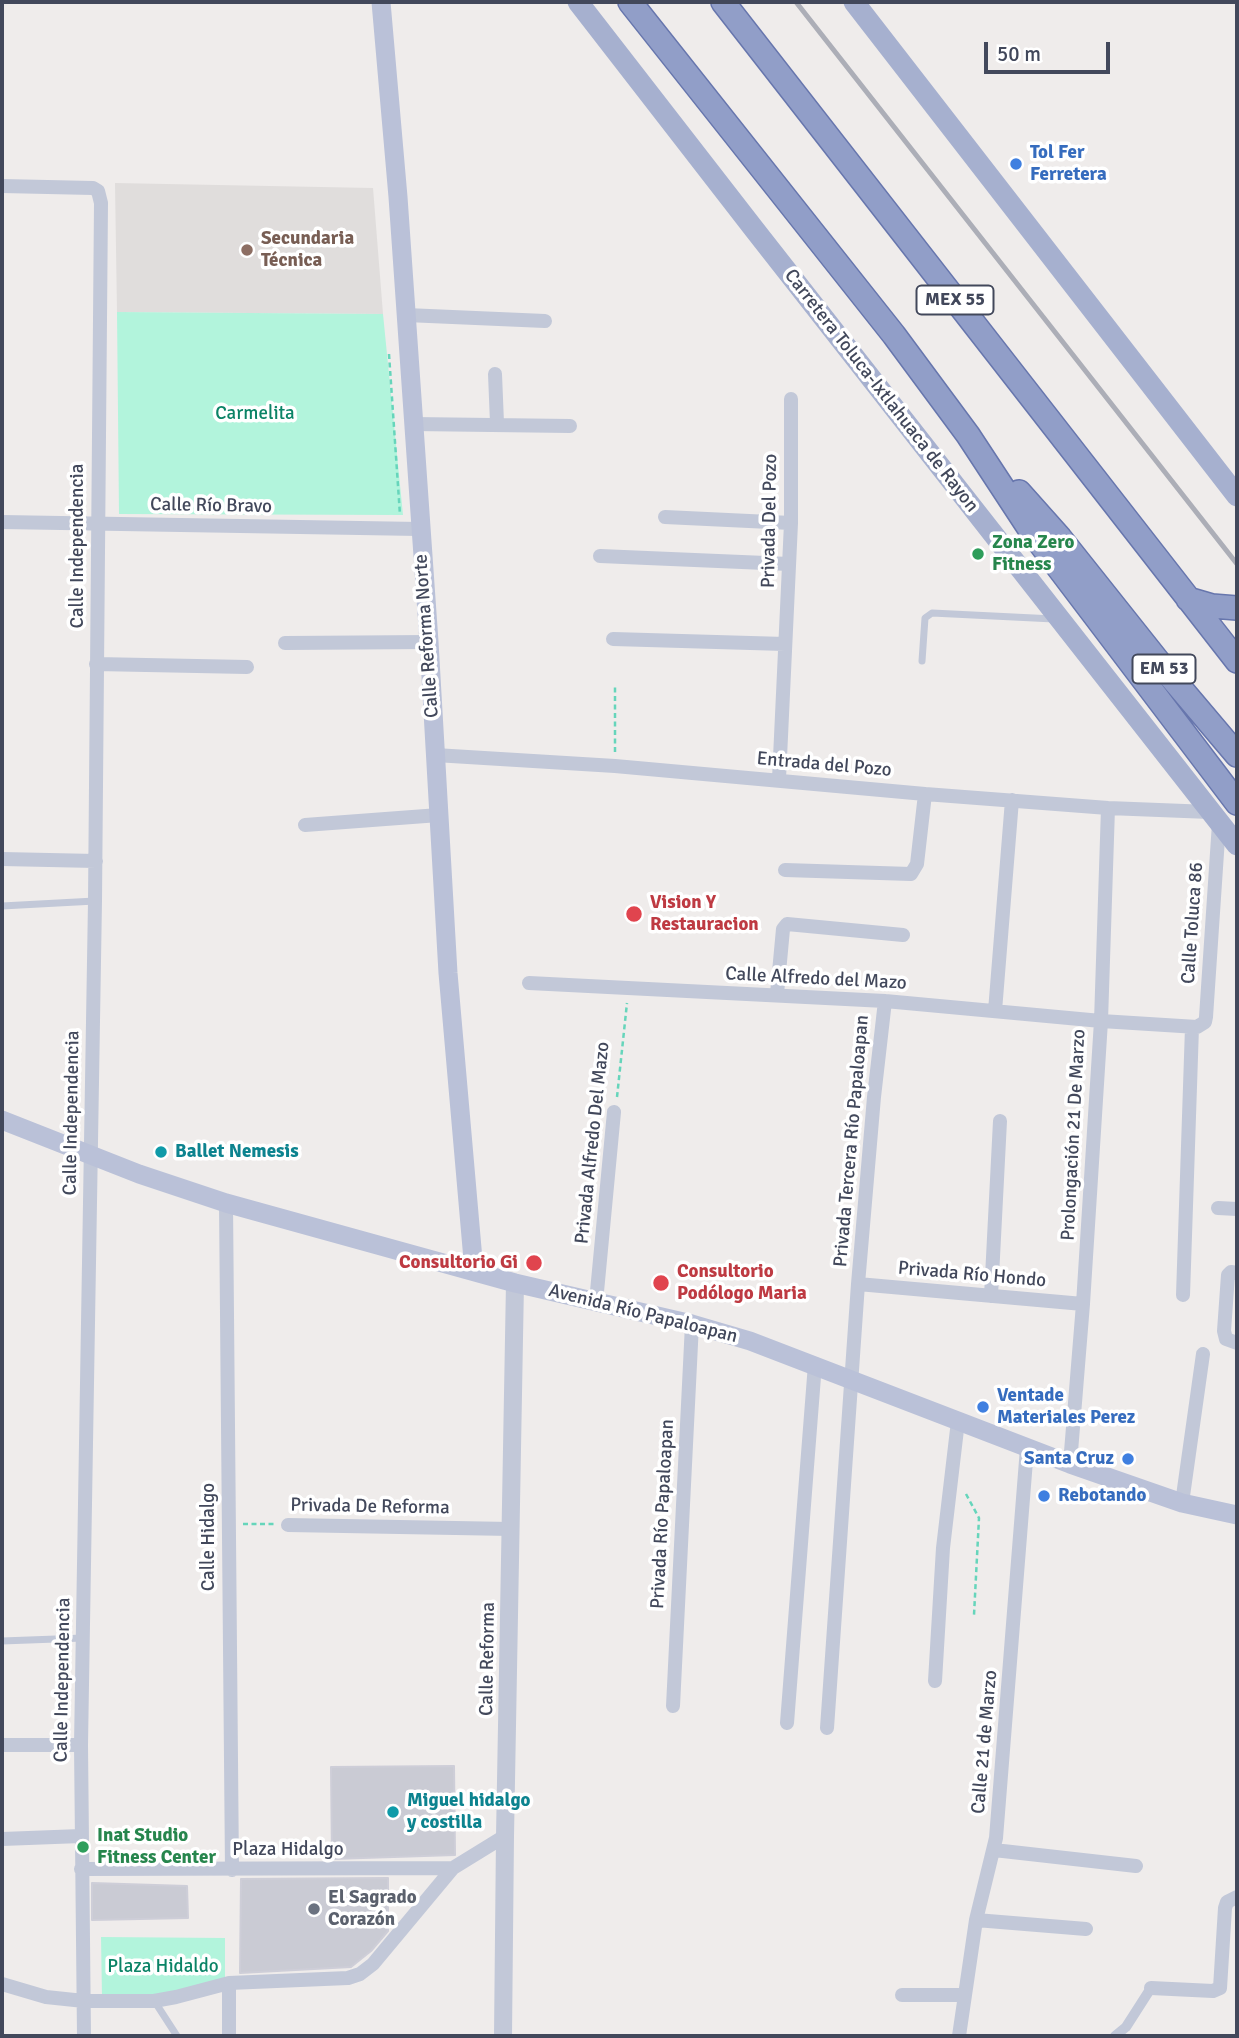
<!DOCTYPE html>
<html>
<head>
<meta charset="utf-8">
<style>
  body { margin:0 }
  #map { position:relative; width:1239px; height:2038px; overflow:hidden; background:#efeceb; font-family:Signika,sans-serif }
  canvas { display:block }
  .frame { position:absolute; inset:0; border:4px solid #42485b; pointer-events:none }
  .scale { position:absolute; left:984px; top:42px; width:126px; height:32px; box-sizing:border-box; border:4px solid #42485b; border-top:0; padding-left:9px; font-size:21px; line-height:24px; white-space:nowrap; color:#42485b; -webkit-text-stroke:5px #fff; paint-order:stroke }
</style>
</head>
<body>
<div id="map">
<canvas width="1239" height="2038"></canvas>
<div class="frame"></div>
<div class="scale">50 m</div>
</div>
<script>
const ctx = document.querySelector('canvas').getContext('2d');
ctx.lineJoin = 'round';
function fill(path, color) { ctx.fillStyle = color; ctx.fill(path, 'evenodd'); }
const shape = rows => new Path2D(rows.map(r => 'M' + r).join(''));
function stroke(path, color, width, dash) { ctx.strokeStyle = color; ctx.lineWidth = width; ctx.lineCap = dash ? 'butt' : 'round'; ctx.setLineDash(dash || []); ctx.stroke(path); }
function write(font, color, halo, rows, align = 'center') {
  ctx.font = font + ' Signika,sans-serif'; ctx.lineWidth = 7; ctx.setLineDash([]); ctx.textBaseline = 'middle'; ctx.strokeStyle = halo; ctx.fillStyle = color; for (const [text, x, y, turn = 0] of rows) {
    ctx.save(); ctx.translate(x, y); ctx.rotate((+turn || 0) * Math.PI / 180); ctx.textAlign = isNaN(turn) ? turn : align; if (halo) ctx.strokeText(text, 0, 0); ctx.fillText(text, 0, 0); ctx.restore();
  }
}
fill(shape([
  [115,183,373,188,383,314,117,312]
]), '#e0dddc');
fill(shape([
  [117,312,383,314,403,515,119,514],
  [101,1937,225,1938,225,1981,168,1997,102,1997]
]), '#b2f4dc');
const building = shape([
  [454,1766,455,1855,332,1859,331,1767,454,1766],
  [388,1878,388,1931,371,1951,351,1967,240,1973,241,1879,388,1878],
  [92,1883,187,1886,188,1918,92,1920,92,1883]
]);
fill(building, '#cacbd4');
stroke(building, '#ceced8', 2);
const trunk = shape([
  [630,2,894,335,968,435,1033,534,1237,803],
  [723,2,1237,661],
  [1019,492,1060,538,1165,670,1237,755],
  [1188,599,1212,606,1237,608]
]);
stroke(trunk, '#6776ad', 26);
stroke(shape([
  [389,354,400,515],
  [615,752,615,684],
  [617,1097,627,1003],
  [966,1494,979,1518,974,1615],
  [243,1524,275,1524]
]), '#66d5bb', 2.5, [5, 3.5]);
stroke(shape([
  [922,661,925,618,932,613,1054,619],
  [2,906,95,901],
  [2,1641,83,1638],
  [155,2002,177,2036]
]), '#c2c8d8', 7);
stroke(shape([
  [1115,2036,1126,2027,1151,1988]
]), '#c2c8d8', 10);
stroke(shape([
  [2,186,93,188,98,191,101,203,95,901,81,1745,84,2036],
  [406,315,545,321],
  [495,374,497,423],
  [413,424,570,426],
  [665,517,791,523],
  [2,522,419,529],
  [600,556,789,564],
  [613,639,785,644],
  [285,643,429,642],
  [96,664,247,667],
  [435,755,615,766,925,794,1108,808,1210,812],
  [779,779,791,523,791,399],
  [305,825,439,815],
  [2,859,96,861],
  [785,870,911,874,917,864,925,794],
  [529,983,885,1001,1101,1021,1197,1027,1205,1022,1206,1017,1219,823],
  [777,994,783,929,787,924,903,935],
  [995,1011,1012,800],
  [226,1203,232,1870],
  [1218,1208,1237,1209],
  [1237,1273,1231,1272,1228,1275,1224,1331,1226,1339,1237,1343],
  [858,1284,1083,1304],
  [1183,1295,1192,1027],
  [991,1296,1000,1121],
  [596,1302,614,1112],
  [1070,1464,1083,1304,1101,1021,1108,808],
  [1182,1503,1203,1354],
  [288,1525,511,1529],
  [935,1681,943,1548,958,1421],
  [673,1706,692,1324],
  [787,1723,815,1364],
  [827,1728,858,1284,874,1097,885,1001],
  [2,1745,81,1745],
  [2,1839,81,1836],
  [994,1850,1136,1866],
  [81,1869,453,1868],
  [976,1920,1086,1929],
  [229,1983,229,2036],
  [2,1984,46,1997,84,2001,154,2001,176,1997,229,1983,348,1978,360,1974,373,1964,453,1868,505,1836],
  [1151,1988,1213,1991,1220,1988,1225,1908,1227,1902,1237,1897],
  [902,1995,964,1995],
  [959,2036,976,1920,996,1838,1027,1448]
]), '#c2c8d8', 14);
stroke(shape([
  [503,2036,505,1836,515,1283]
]), '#c2c8d8', 18);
stroke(shape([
  [381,2,398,197,429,642,448,973,474,1271],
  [2,1120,139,1174,226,1203,515,1283,692,1324,750,1341,1070,1464,1182,1503,1237,1515]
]), '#bac1d8', 19);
stroke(shape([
  [578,2,754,229,1237,845],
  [854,2,1237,496]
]), '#a6b0cf', 21);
stroke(trunk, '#919ec8', 23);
stroke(shape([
  [796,2,1237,564]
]), '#acaeb7', 5);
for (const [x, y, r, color] of [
  [1016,164,7,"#3f7fe0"],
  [247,250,7,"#8d6e63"],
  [978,554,7,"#2e9e5b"],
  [634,914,9,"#e0444e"],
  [161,1152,7,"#0f9aa8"],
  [534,1263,9,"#e0444e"],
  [661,1283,9,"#e0444e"],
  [983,1407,7,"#3f7fe0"],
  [1128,1459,7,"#3f7fe0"],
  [1044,1496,7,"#3f7fe0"],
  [393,1812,7,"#0f9aa8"],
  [83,1847,7,"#2e9e5b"],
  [314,1909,7,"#6b7280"]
]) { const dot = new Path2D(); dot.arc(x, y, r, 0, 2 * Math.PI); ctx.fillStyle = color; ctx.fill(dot); stroke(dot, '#fff', 2.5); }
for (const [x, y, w] of [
  [955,300,77],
  [1164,669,63]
]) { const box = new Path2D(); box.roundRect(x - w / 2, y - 14.5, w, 29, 5); ctx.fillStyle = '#fff'; ctx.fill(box); stroke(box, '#42485b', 2); }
write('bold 18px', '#42485b', null, [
  ["MEX 55",955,300],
  ["EM 53",1164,669]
]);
write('bold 19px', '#366cbe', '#fff', [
  ["Tol Fer",1030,153],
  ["Ferretera",1030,175],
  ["Ventade",997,1396],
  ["Materiales Perez",997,1418],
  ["Santa Cruz",1114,1459,"right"],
  ["Rebotando",1058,1496]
], 'left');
write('bold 19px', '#785e54', '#fff', [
  ["Secundaria",261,239],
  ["Técnica",261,261]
], 'left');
write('19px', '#42485b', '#fff', [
  ["Carretera Toluca-Ixtlahuaca de Rayon",881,391,52],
  ["Calle Río Bravo",211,506,1],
  ["Privada Del Pozo",770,521,-89],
  ["Calle Independencia",78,546,-90],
  ["Calle Reforma Norte",427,636,-94],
  ["Entrada del Pozo",824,765,5],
  ["Calle Toluca 86",1193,923,-86],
  ["Calle Alfredo del Mazo",816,979,3],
  ["Calle Independencia",72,1113,-89],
  ["Prolongación 21 De Marzo",1074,1135,-87],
  ["Privada Tercera Río Papaloapan",852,1141,-85],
  ["Privada Alfredo Del Mazo",593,1143,-84],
  ["Privada Río Hondo",972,1275,5],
  ["Avenida Río Papaloapan",643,1314,14],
  ["Privada De Reforma",370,1507,1],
  ["Privada Río Papaloapan",663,1514,-87],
  ["Calle Hidalgo",209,1537,-90],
  ["Calle Reforma",488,1659,-89],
  ["Calle Independencia",63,1680,-89],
  ["Calle 21 de Marzo",985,1742,-85],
  ["Plaza Hidalgo",288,1850]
]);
write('19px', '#0b8366', '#fff', [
  ["Carmelita",255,414],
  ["Plaza Hidaldo",163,1967]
]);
write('bold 19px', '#27864d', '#fff', [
  ["Zona Zero",992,543],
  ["Fitness",992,565],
  ["Inat Studio",97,1836],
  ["Fitness Center",97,1858]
], 'left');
write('bold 19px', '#be3a42', '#fff', [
  ["Vision Y",650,903],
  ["Restauracion",650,925],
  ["Consultorio Gi",518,1263,"right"],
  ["Consultorio",677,1272],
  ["Podólogo Maria",677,1294]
], 'left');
write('bold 19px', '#0d838f', '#fff', [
  ["Ballet Nemesis",175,1152],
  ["Miguel hidalgo",407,1801],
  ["y costilla",407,1823]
], 'left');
write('bold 19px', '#5b616d', '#fff', [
  ["El Sagrado",328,1898],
  ["Corazón",328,1920]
], 'left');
</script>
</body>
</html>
